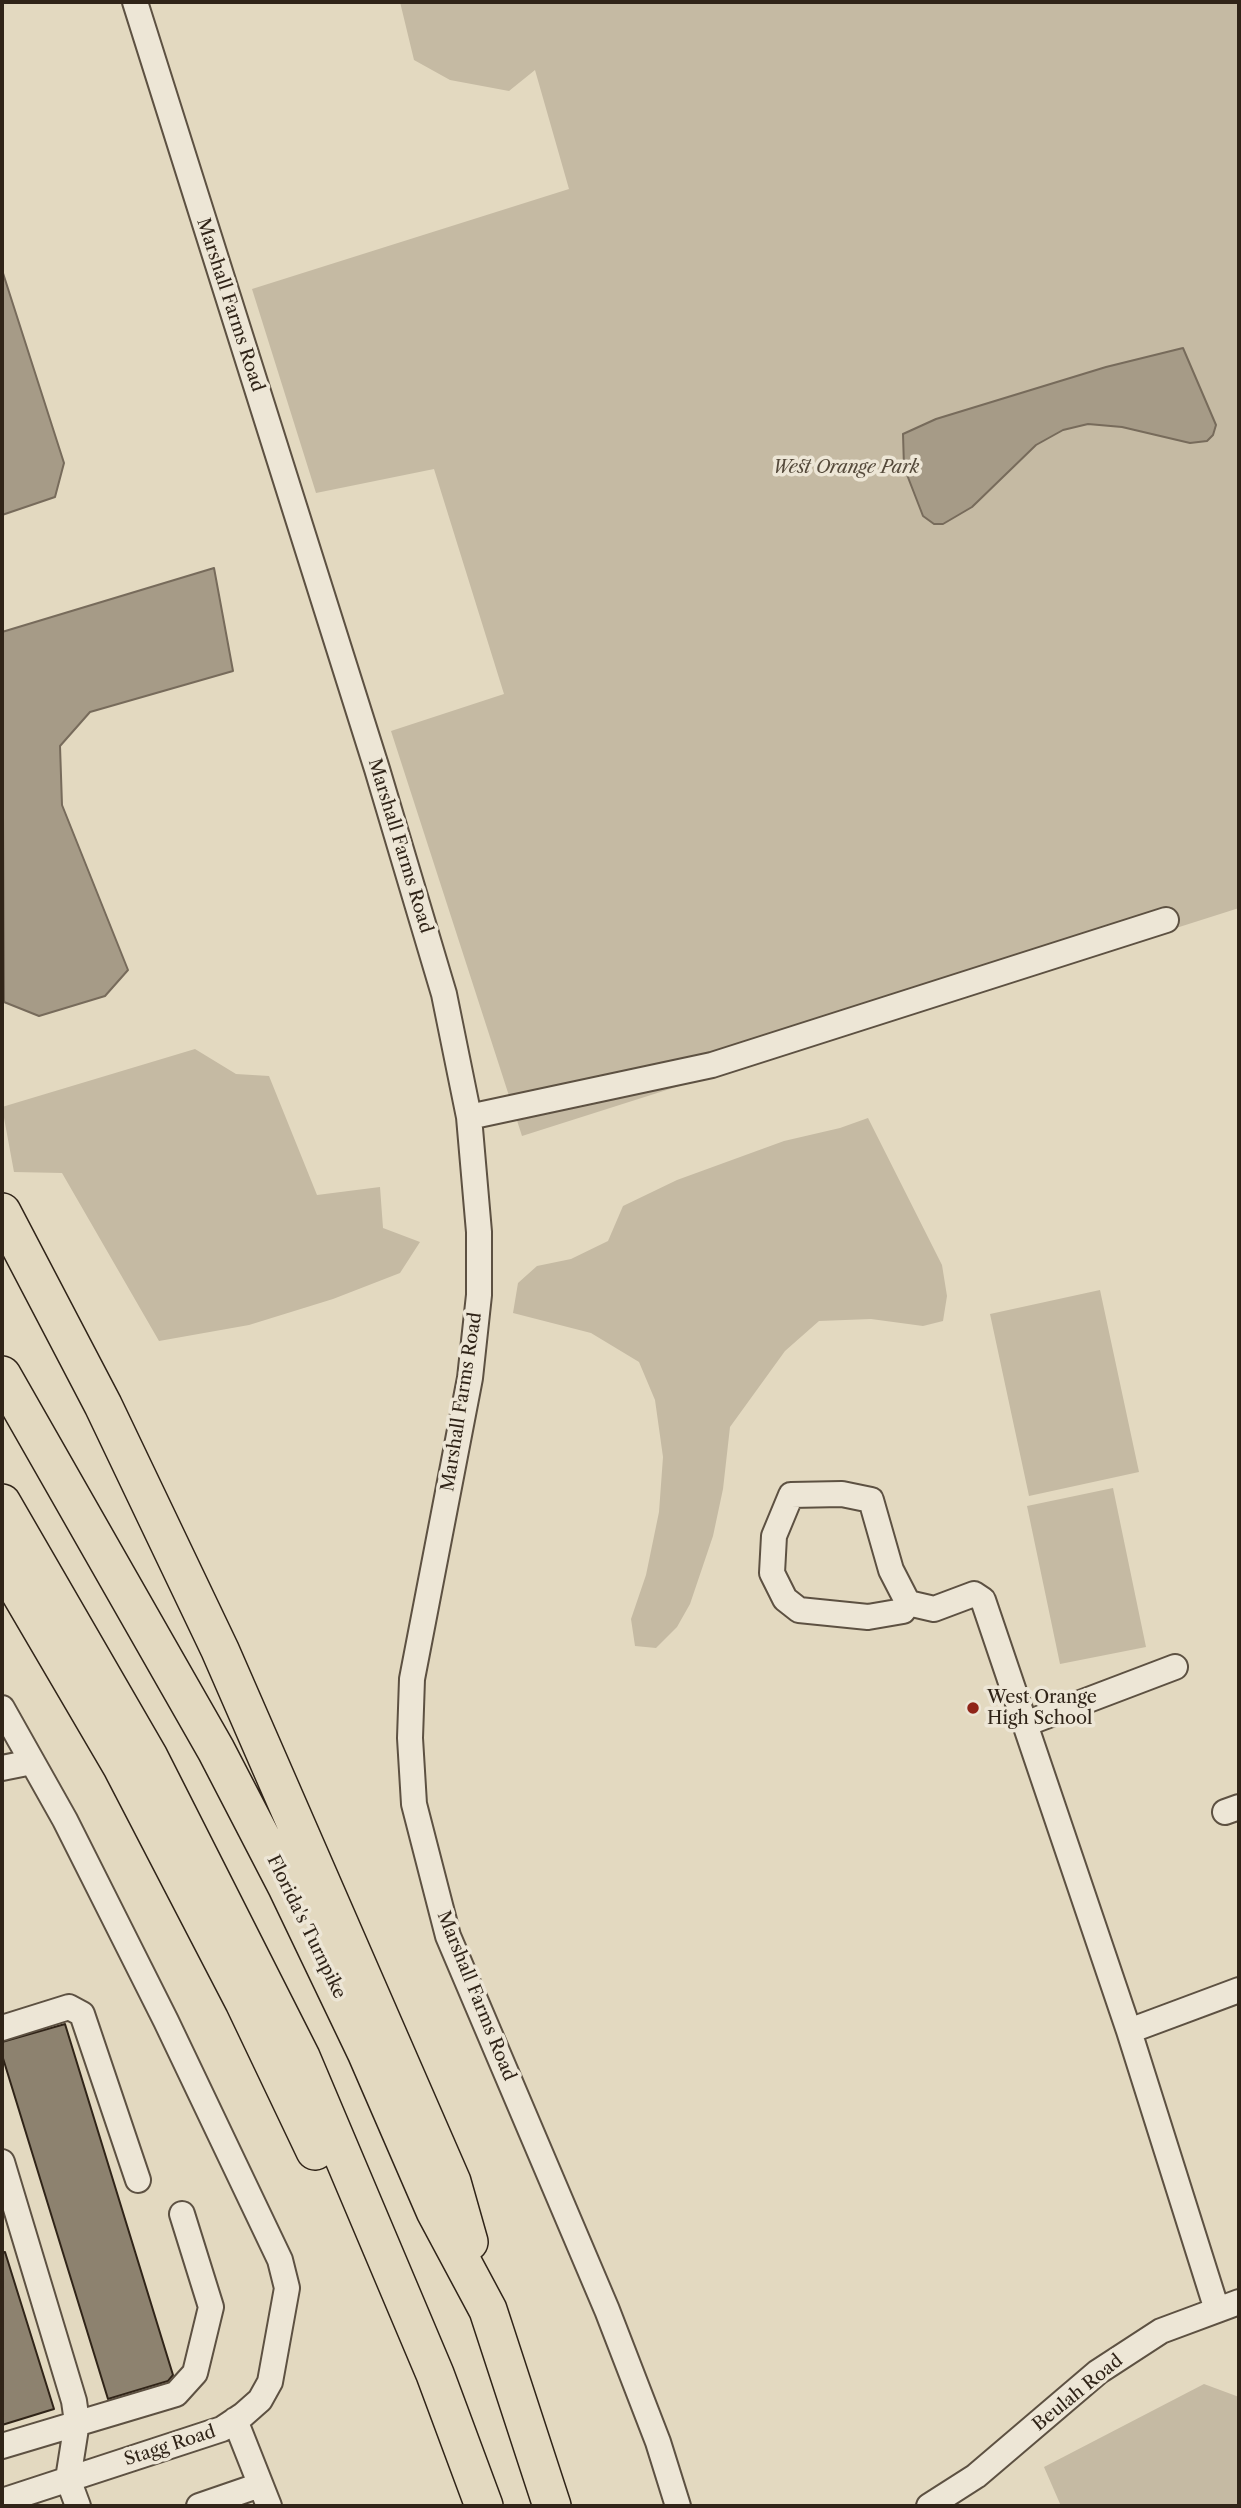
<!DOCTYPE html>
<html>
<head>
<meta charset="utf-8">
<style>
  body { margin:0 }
  #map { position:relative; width:1241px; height:2508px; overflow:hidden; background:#e3d9c0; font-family:"Libre Caslon Text",serif }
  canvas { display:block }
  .frame { position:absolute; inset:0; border:4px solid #302418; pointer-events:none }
</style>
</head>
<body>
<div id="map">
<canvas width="1241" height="2508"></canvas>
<div class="frame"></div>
</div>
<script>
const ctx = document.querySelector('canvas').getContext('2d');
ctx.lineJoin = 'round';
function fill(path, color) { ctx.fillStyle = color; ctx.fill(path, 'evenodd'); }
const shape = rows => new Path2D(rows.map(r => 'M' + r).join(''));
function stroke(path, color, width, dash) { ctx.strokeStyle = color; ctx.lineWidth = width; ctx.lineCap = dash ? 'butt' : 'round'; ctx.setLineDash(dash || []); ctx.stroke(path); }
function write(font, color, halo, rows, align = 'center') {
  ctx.font = font + ' "Libre Caslon Text",serif'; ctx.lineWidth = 7; ctx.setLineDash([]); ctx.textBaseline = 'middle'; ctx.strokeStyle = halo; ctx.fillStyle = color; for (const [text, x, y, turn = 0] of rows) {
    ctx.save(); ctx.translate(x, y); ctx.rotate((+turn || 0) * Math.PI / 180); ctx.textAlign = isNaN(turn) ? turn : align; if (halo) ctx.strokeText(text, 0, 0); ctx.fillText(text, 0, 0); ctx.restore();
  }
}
fill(shape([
  [400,2,1239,2,1239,908,522,1136,391,731,504,694,434,469,316,493,252,289,569,189,535,70,509,91,450,80,414,60],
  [195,1049,236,1074,269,1076,317,1195,380,1187,383,1228,420,1242,400,1273,333,1299,249,1325,159,1341,62,1173,14,1172,2,1107],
  [868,1118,942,1265,947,1296,943,1321,923,1326,871,1319,819,1321,785,1351,730,1427,723,1489,713,1536,690,1604,677,1627,656,1648,635,1646,631,1619,646,1575,659,1512,663,1457,655,1400,639,1362,591,1333,513,1313,518,1283,537,1266,571,1259,608,1241,623,1206,677,1180,784,1141,840,1128],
  [1100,1290,1139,1472,1029,1496,990,1314],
  [1113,1488,1146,1647,1060,1664,1027,1506],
  [1204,2384,1239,2397,1239,2506,1061,2506,1044,2467]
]), '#c5baa3');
const water = shape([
  [2,270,64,463,55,497,2,515,2,270],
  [1183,348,1216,425,1213,435,1207,441,1190,443,1122,427,1088,424,1063,430,1036,445,972,507,943,524,934,524,923,516,904,467,903,434,936,419,1106,367,1183,348],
  [214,568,233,671,90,712,60,746,62,805,128,970,105,996,39,1016,4,1002,2,632,214,568]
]);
fill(water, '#a69b87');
stroke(water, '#776b5b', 2);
const building = shape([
  [65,2024,173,2375,168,2381,108,2399,2,2055,2,2042,65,2024],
  [5,2252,54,2409,2,2425,2,2253,5,2252]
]);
fill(building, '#8d826f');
stroke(building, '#302418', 2);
const minor = shape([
  [135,2,377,769,444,994,469,1117,479,1232,479,1295,470,1378,412,1679,410,1738,414,1804,448,1936,607,2310,658,2442,678,2506],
  [469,1117,712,1065,1166,920],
  [908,1603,903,1611,868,1617,799,1610,785,1599,772,1573,774,1536,791,1495,842,1494,871,1500,891,1570,908,1603,934,1609,974,1594,983,1600,1129,2031,1217,2310],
  [2,1708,65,1820,166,2021,280,2260,287,2288,270,2382,260,2400,243,2415,222,2429,2,2501],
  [1025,1724,1175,1667],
  [2,1768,32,1762],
  [1225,1812,1239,1807],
  [2,2028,69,2007,82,2014,138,2180],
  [1129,2031,1239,1990],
  [2,2162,74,2401,77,2422,68,2479,78,2506],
  [235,2420,269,2506],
  [2,2446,176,2394,195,2373,211,2307,182,2214],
  [199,2506,260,2485],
  [929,2506,976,2476,1098,2372,1161,2331,1239,2302]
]);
const highway = shape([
  [2,1212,103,1405,220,1650,452,2182,469,2242],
  [2,1375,216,1750,287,1887,366,2052,435,2211,488,2310,552,2506],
  [2,1503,149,1757,301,2057,435,2374,484,2506],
  [2,1562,122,1767,244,2002,315,2151]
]);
stroke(minor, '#5d5142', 28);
stroke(highway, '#302418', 40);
stroke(minor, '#ede6d6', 24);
stroke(highway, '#e3d9c0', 37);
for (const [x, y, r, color] of [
  [973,1708,7,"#8f2418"]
]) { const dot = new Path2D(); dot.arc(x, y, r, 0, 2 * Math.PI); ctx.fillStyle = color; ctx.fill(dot); stroke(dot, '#ede6d6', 2.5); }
write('18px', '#302418', '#ede6d6', [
  ["Marshall Farms Road",230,305,72],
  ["Marshall Farms Road",400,846,73],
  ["Marshall Farms Road",462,1402,-81],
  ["Florida's Turnpike",306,1927,64],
  ["Marshall Farms Road",476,1996,68],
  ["Beulah Road",1078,2393,-39],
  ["Stagg Road",170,2446,-18]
]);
write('italic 18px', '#554a3b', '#ede6d6', [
  ["West Orange Park",846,468]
]);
write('18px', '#302418', '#ede6d6', [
  ["West Orange",987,1698],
  ["High School",987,1719]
], 'left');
</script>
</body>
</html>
